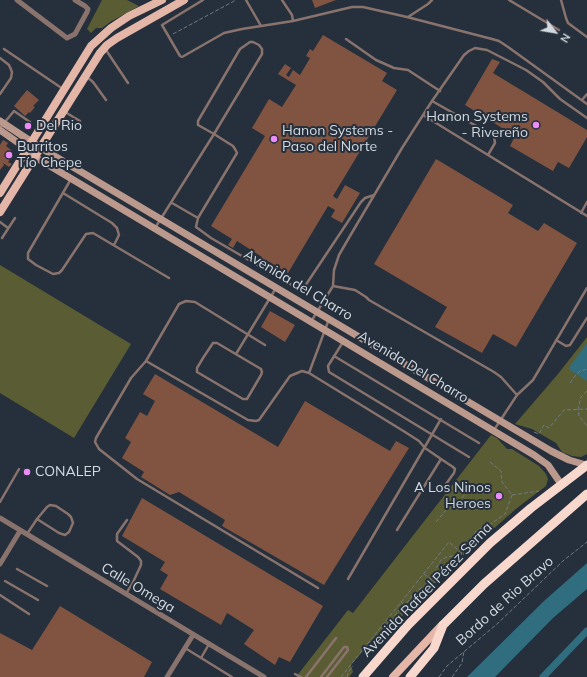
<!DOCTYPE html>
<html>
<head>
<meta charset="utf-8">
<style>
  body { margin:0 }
  #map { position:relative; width:587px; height:677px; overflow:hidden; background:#25303c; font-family:Mulish,sans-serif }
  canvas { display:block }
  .north { position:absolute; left:535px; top:12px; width:40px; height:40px; -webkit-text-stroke:3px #25303c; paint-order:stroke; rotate:121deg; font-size:11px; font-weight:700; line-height:16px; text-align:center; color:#d2d9e1 }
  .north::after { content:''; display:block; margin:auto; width:14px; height:18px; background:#d2d9e1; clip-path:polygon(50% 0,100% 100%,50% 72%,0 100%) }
</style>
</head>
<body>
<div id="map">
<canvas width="587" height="677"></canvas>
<div class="north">N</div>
</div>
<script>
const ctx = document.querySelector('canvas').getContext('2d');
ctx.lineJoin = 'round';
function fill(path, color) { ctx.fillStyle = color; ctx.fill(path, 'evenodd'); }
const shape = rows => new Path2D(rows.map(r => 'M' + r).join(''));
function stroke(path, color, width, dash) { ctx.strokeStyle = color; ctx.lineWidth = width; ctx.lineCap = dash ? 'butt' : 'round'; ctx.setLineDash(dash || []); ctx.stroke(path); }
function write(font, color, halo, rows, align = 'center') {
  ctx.font = font + ' Mulish,sans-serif'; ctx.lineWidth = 4; ctx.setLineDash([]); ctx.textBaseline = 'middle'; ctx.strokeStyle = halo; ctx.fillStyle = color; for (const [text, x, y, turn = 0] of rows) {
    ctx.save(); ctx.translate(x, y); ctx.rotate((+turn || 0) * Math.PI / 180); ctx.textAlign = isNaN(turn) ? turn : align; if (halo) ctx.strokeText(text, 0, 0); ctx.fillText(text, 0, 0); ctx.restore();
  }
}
fill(shape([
  [102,0,127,0,139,6,110,22,102,28,96,28,91,33,87,29],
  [0,265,131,344,74,438,0,393],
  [587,337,587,454,581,457,572,456,562,452,556,443,532,429,515,424,558,374],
  [491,435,497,438,507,449,512,449,539,466,546,474,548,479,546,486,517,508,466,553,464,552,380,639,377,640,374,638,351,665,353,672,349,677,296,677,348,610,353,613]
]), '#5a5d33');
fill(shape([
  [587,343,587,381,570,370,570,366],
  [587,563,587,589,553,618,495,677,467,677,544,601]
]), '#306d7e');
stroke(shape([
  [543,677,587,631]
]), '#306d7e', 7);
fill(shape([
  [312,0,336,0,315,8],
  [323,35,387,73,382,81,397,90,333,196,337,199,345,185,360,193,342,223,331,217,335,210,328,206,288,273,266,260,263,266,258,263,262,257,237,241,233,248,228,245,232,239,211,226,265,136,252,128,269,99,282,107,296,85,278,74,285,64,291,68,286,75,289,77,293,70,300,75,310,58,306,56,310,49,313,51],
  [492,59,500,62,493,73,587,130,587,137,569,168,558,162,553,171,510,146,515,136,465,105],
  [27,90,39,100,33,106,35,107,30,113,29,112,25,116,14,106],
  [3,140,8,143,6,146,11,150,13,156,8,162,12,164,9,167,3,163,4,165,0,170,0,145],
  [436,159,513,205,508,213,538,231,544,223,577,243,516,347,493,334,482,353,435,327,447,307,374,264],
  [270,311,295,325,285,342,261,327],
  [155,374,278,447,305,401,390,451,396,441,409,448,324,585,222,526,225,520,179,492,170,495,141,477,144,472,122,458,131,442,125,438,140,412,147,416,155,401,143,394],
  [142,498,323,606,290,662,279,657,275,665,244,644,254,630,227,613,221,625,160,589,168,575,160,570,165,562,122,536],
  [60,606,152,662,144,677,0,677,0,633,32,650]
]), '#815341');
stroke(shape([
  [173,34,236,0],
  [570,383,575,376,580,371,587,369],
  [587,391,581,397,578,409,579,416,587,426],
  [534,432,539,434,544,425,549,428,564,410,587,409],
  [490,462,501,471,502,482,512,495],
  [512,495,539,491],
  [436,522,446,510,456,505,466,493],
  [464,555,464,548,477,530,488,526,505,514,512,495],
  [424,574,436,583],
  [401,602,410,610],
  [381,627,391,622,398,611,405,606,413,594,432,580,435,575,436,568,441,560,447,557,462,554],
  [341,677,449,542,464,555],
  [347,677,349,671,353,666],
  [439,677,447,666,497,624,564,560,587,542],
  [452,677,462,663,464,651]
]), '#717a84', 1, [4, 2]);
stroke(shape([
  [203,0,162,25,180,56,182,57,224,33,242,29,293,21],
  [246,0,261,26],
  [282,0,292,15,293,21,352,7,363,7,407,17,492,39,499,41,508,47,587,104],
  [509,0,559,30],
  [561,0,566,18,568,23,587,37],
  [408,17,428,4,432,0],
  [346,39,376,60,394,68,408,70,440,91],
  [4,49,63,89],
  [106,50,128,83],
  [0,58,9,65,12,72,11,78,0,94],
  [87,77,93,82,106,100],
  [582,100,587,94],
  [432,101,494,136,495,143,488,155],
  [65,112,80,121],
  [423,115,587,216],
  [0,128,14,111,30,122],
  [71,179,28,253,28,259,36,265,53,274,59,273,62,270,86,234,93,233,169,278],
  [63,193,112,223,117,228,119,235,114,245],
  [172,203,198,218],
  [581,213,587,202],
  [0,222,8,228],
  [155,228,214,134,262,54,262,49,259,45,253,42,250,42,240,49,198,121,198,125,214,134,225,141,233,146,235,149,237,153,198,218,196,227,211,238,297,288,301,289,305,286,361,202,365,198,374,195],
  [2,238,15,218],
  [333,286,355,290,366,297,369,300,494,372,501,377,517,395],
  [312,320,333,286,334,270,339,255,350,236,402,148,432,101,464,55,469,51,475,48,487,50,526,70,543,82,560,99,587,118],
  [556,340,566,346,570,345,587,318],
  [343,342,328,366,329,372,469,457],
  [213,343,217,343,261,369,262,372,261,375,247,399,243,399,197,372,197,368,203,358,213,343],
  [236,354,276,288],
  [334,356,479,443],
  [146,361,179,304,186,301,195,302,265,345],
  [309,373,405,432,419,441,425,448,441,459,397,530],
  [494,430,517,395,533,380,587,288],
  [441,459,453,467,455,469,454,473,446,484],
  [0,502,19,469],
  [27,534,37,519,47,507,50,505,56,506,68,514,71,517,73,523,69,532,65,535,59,533,37,519],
  [17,569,47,586],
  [348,579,441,419],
  [5,581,38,600],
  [318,588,137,479,99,449,95,442,96,438,131,378,146,361,248,420,256,421,259,420,290,376,302,371,309,373,329,319],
  [126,594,134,580,141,565,141,561,138,557,117,541,117,534,127,520],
  [0,595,29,614],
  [185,648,232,677],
  [201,658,209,644],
  [295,674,301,677],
  [306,677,336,638],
  [321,677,344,647,347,647,348,650,327,677]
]), '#89736c', 2.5);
stroke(shape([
  [17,0,67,38,75,34,87,12,88,9,85,6,75,0],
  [0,518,264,677],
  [0,564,20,531],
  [167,677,193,635]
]), '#89736c', 5);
stroke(shape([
  [0,121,41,148,551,451,569,460,586,465],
  [0,130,27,149,35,157,534,455,548,465,561,484]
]), '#bc998d', 7);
stroke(shape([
  [0,193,91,46,111,28,129,16,162,0],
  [0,212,100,53,107,45,117,38,184,0],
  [393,677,442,625]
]), '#e4b6a7', 8);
stroke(shape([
  [363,677,408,625,490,543,531,508,587,465],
  [410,677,434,648,443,625,484,584,587,494]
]), '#f8d7cc', 9);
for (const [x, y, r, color] of [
  [536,125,4,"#ed8cf9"],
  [28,126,4,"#ed8cf9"],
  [274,139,4,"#ed8cf9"],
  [9,155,4,"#ed8cf9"],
  [27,472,4,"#ed8cf9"],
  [499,496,4,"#ed8cf9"]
]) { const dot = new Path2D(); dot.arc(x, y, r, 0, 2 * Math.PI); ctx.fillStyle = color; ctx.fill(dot); stroke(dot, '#25303c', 1.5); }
write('14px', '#d2d9e1', '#25303c', [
  ["Hanon Systems",528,117,"right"],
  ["- Rivereño",528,133,"right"],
  ["Del Rio",36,126],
  ["Hanon Systems -",282,131],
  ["Paso del Norte",282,147],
  ["Burritos",17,147],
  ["Tío Chepe",17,163],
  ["CONALEP",35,472],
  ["A Los Ninos",491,488,"right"],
  ["Heroes",491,504,"right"]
], 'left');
write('14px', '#d2d9e1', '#25303c', [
  ["Avenida del Charro",298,285,31],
  ["Avenida Del Charro",413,367,31],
  ["Calle Omega",138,588,31],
  ["Avenida Rafael Pérez Serna",427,590,-46],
  ["Bordo de Rio Bravo",505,601,-42]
]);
</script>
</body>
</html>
